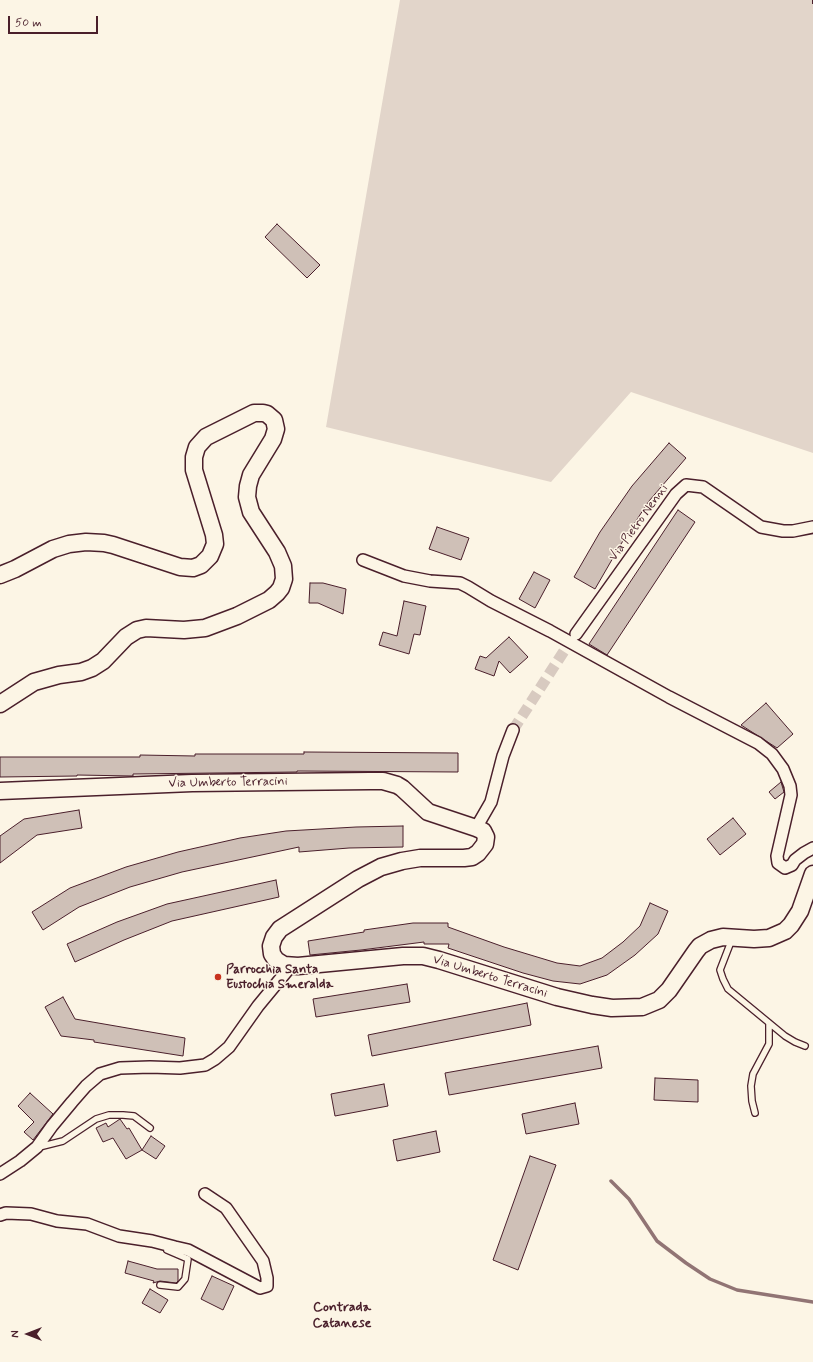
<!DOCTYPE html>
<html>
<head>
<meta charset="utf-8">
<style>
  body { margin:0 }
  #map { position:relative; width:813px; height:1362px; overflow:hidden; background:#fcf5e5; font-family:Mynerve,sans-serif }
  canvas { display:block }
  .north { position:absolute; left:8px; top:1314px; width:40px; height:40px; -webkit-text-stroke:3px #fcf5e5; paint-order:stroke; rotate:270deg; font-size:11px; font-weight:700; line-height:16px; text-align:center; color:#4a1f2b }
  .north::after { content:''; display:block; margin:auto; width:14px; height:18px; background:#4a1f2b; clip-path:polygon(50% 0,100% 100%,50% 72%,0 100%) }
  .scale { position:absolute; left:8px; top:16px; width:90px; height:18px; box-sizing:border-box; border:2px solid #4a1f2b; border-top:0; padding-left:5px; font-size:12px; line-height:14px; white-space:nowrap; color:#4a1f2b; -webkit-text-stroke:3px #fcf5e5; paint-order:stroke }
</style>
</head>
<body>
<div id="map">
<canvas width="813" height="1362"></canvas>
<div class="north">N</div>
<div class="scale">50 m</div>
</div>
<script>
const ctx = document.querySelector('canvas').getContext('2d');
ctx.lineJoin = 'round';
function fill(path, color) { ctx.fillStyle = color; ctx.fill(path, 'evenodd'); }
const shape = rows => new Path2D(rows.map(r => 'M' + r).join(''));
function stroke(path, color, width, dash) { ctx.strokeStyle = color; ctx.lineWidth = width; ctx.lineCap = dash ? 'butt' : 'round'; ctx.setLineDash(dash || []); ctx.stroke(path); }
function write(font, color, halo, rows, align = 'center') {
  ctx.font = font + ' Mynerve,sans-serif'; ctx.lineWidth = 3; ctx.setLineDash([]); ctx.textBaseline = 'middle'; ctx.strokeStyle = halo; ctx.fillStyle = color; for (const [text, x, y, turn = 0] of rows) {
    ctx.save(); ctx.translate(x, y); ctx.rotate((+turn || 0) * Math.PI / 180); ctx.textAlign = isNaN(turn) ? turn : align; if (halo) ctx.strokeText(text, 0, 0); ctx.fillText(text, 0, 0); ctx.restore();
  }
}
fill(shape([
  [400,0,813,0,813,453,631,392,551,482,326,427]
]), '#e2d5ca');
stroke(shape([
  [611,1181,629,1199,657,1241,686,1263,710,1279,737,1290,813,1302]
]), '#917474', 3.5);
const building = shape([
  [277,224,320,265,307,278,265,237,277,224],
  [669,443,686,458,649,501,621,544,595,589,574,577,600,532,632,486,669,443],
  [678,510,695,522,607,655,589,644,678,510],
  [437,527,469,538,461,560,429,549,437,527],
  [534,572,550,580,535,608,519,599,534,572],
  [310,583,323,583,346,589,343,614,318,603,309,603,310,583],
  [404,601,426,606,420,635,414,634,409,654,379,645,383,632,397,636,404,601],
  [509,637,528,657,510,673,499,661,494,676,475,669,480,656,486,658,509,637],
  [766,703,793,734,777,748,741,725,766,703],
  [304,752,458,753,458,772,297,771,297,772,133,774,133,776,77,775,77,776,0,777,0,757,140,757,140,755,195,756,195,754,304,754,304,752],
  [781,782,784,792,775,799,769,792,781,782],
  [79,810,82,828,37,835,0,863,0,836,24,819,79,810],
  [733,818,746,834,720,855,707,839,733,818],
  [403,826,403,847,349,848,299,852,299,847,182,872,130,887,79,907,43,930,32,912,70,888,126,867,178,852,240,838,286,831,356,827,403,826],
  [276,880,279,897,172,921,124,940,75,962,67,944,117,922,167,904,276,880],
  [650,903,668,911,658,934,635,955,607,975,580,984,553,981,523,973,448,948,449,944,424,944,424,942,361,950,310,955,308,941,364,932,364,930,413,923,448,923,448,927,504,947,557,963,580,966,602,958,623,942,640,926,650,903],
  [407,984,410,1002,316,1017,313,999,407,984],
  [63,997,75,1019,185,1038,183,1056,94,1042,94,1040,61,1036,45,1007,63,997],
  [527,1003,531,1025,372,1056,368,1035,527,1003],
  [598,1046,602,1068,449,1095,445,1073,598,1046],
  [655,1078,698,1080,698,1102,654,1100,655,1078],
  [384,1084,388,1106,335,1116,331,1094,384,1084],
  [30,1093,53,1114,33,1140,24,1132,34,1122,18,1106,30,1093],
  [575,1103,579,1124,526,1134,522,1114,575,1103],
  [120,1119,127,1129,129,1128,142,1150,126,1159,113,1138,103,1142,96,1128,106,1123,108,1127,120,1119],
  [436,1131,440,1152,397,1161,393,1140,436,1131],
  [151,1136,165,1146,156,1159,142,1150,151,1136],
  [530,1156,556,1165,518,1270,493,1260,530,1156],
  [128,1261,157,1269,178,1269,178,1281,176,1283,160,1281,153,1283,154,1281,125,1273,128,1261],
  [212,1276,234,1286,223,1310,201,1299,212,1276],
  [150,1289,168,1300,160,1313,142,1303,150,1289]
]);
fill(building, '#cfc0b7');
stroke(building, '#4a1f2b', 1);
stroke(shape([
  [513,730,575,634]
]), '#d8cac0', 11, [11, 5.5]);
const lane = shape([
  [732,939,720,970,723,979,728,989,785,1036,795,1042,805,1046],
  [755,1113,752,1101,751,1086,753,1074,769,1044,769,1023],
  [39,1147,63,1141,96,1119,109,1115,123,1115,134,1116,150,1128],
  [160,1285,178,1287,185,1279,188,1259,167,1250]
]);
const street = shape([
  [363,560,404,576,430,581,460,583,468,587,491,601,550,631,669,697,758,743,772,754,783,769,790,786,791,795,777,856,778,863,785,868,792,865,795,860,804,853,813,848],
  [576,634,676,494,686,485,703,487,761,527,783,531,793,531,813,527],
  [476,828,491,802,503,756,513,730],
  [0,1174,20,1161,37,1147,52,1126,72,1102,86,1086,100,1074,120,1068,150,1067,180,1068,205,1065,215,1059,229,1047,258,1006,291,966],
  [0,1215,6,1213,31,1214,57,1221,87,1224,119,1236,152,1241,175,1247,188,1250,260,1288,267,1286,267,1278,263,1261,226,1208,205,1194]
]);
const secondary = shape([
  [0,575,15,569,53,549,69,544,86,542,104,543,113,545,180,567,193,568,201,565,210,556,215,544,214,535,194,470,194,457,197,447,206,437,254,413,263,413,267,414,274,420,276,429,273,439,251,475,248,486,247,497,251,512,277,552,283,566,284,579,281,588,277,593,269,600,237,616,205,628,184,630,146,628,137,630,126,637,103,661,92,668,81,672,59,675,34,682,0,704],
  [0,791,192,783,370,781,383,781,397,785,402,788,428,812,476,828,483,831,486,837,485,844,478,853,472,857,464,858,420,858,402,861,381,867,358,879,280,929,274,937,271,946,272,954,276,960,284,965,298,966,403,956,423,956,439,960,557,997,592,1005,612,1008,642,1007,659,1000,669,990,696,951,700,946,711,940,723,937,754,939,769,938,785,931,791,925,800,911,813,874]
]);
stroke(lane, '#4a1f2b', 8);
stroke(street, '#4a1f2b', 14);
stroke(secondary, '#4a1f2b', 19);
stroke(shape([
  [813,0,813,7]
]), '#4a1f2b', 2, [4, 3]);
stroke(lane, '#fcf5e5', 5.5);
stroke(street, '#fcf5e5', 11);
stroke(secondary, '#fcf5e5', 16);
for (const [x, y, r, color] of [
  [218,977,4,"#c8321e"]
]) { const dot = new Path2D(); dot.arc(x, y, r, 0, 2 * Math.PI); ctx.fillStyle = color; ctx.fill(dot); stroke(dot, '#fcf5e5', 1.5); }
write('13px', '#4a1f2b', '#fcf5e5', [
  ["Via Pietro Nenni",639,523,-54],
  ["Via Umberto Terracini",228,783,-1],
  ["Via Umberto Terracini",490,977,17]
]);
write('bold 13px', '#4a1f2b', '#fcf5e5', [
  ["Parrocchia Santa",226,970],
  ["Eustochia Smeralda",226,985]
], 'left');
write('bold 14px', '#4a1f2b', '#fcf5e5', [
  ["Contrada",342,1308],
  ["Catanese",342,1324]
]);
</script>
</body>
</html>
